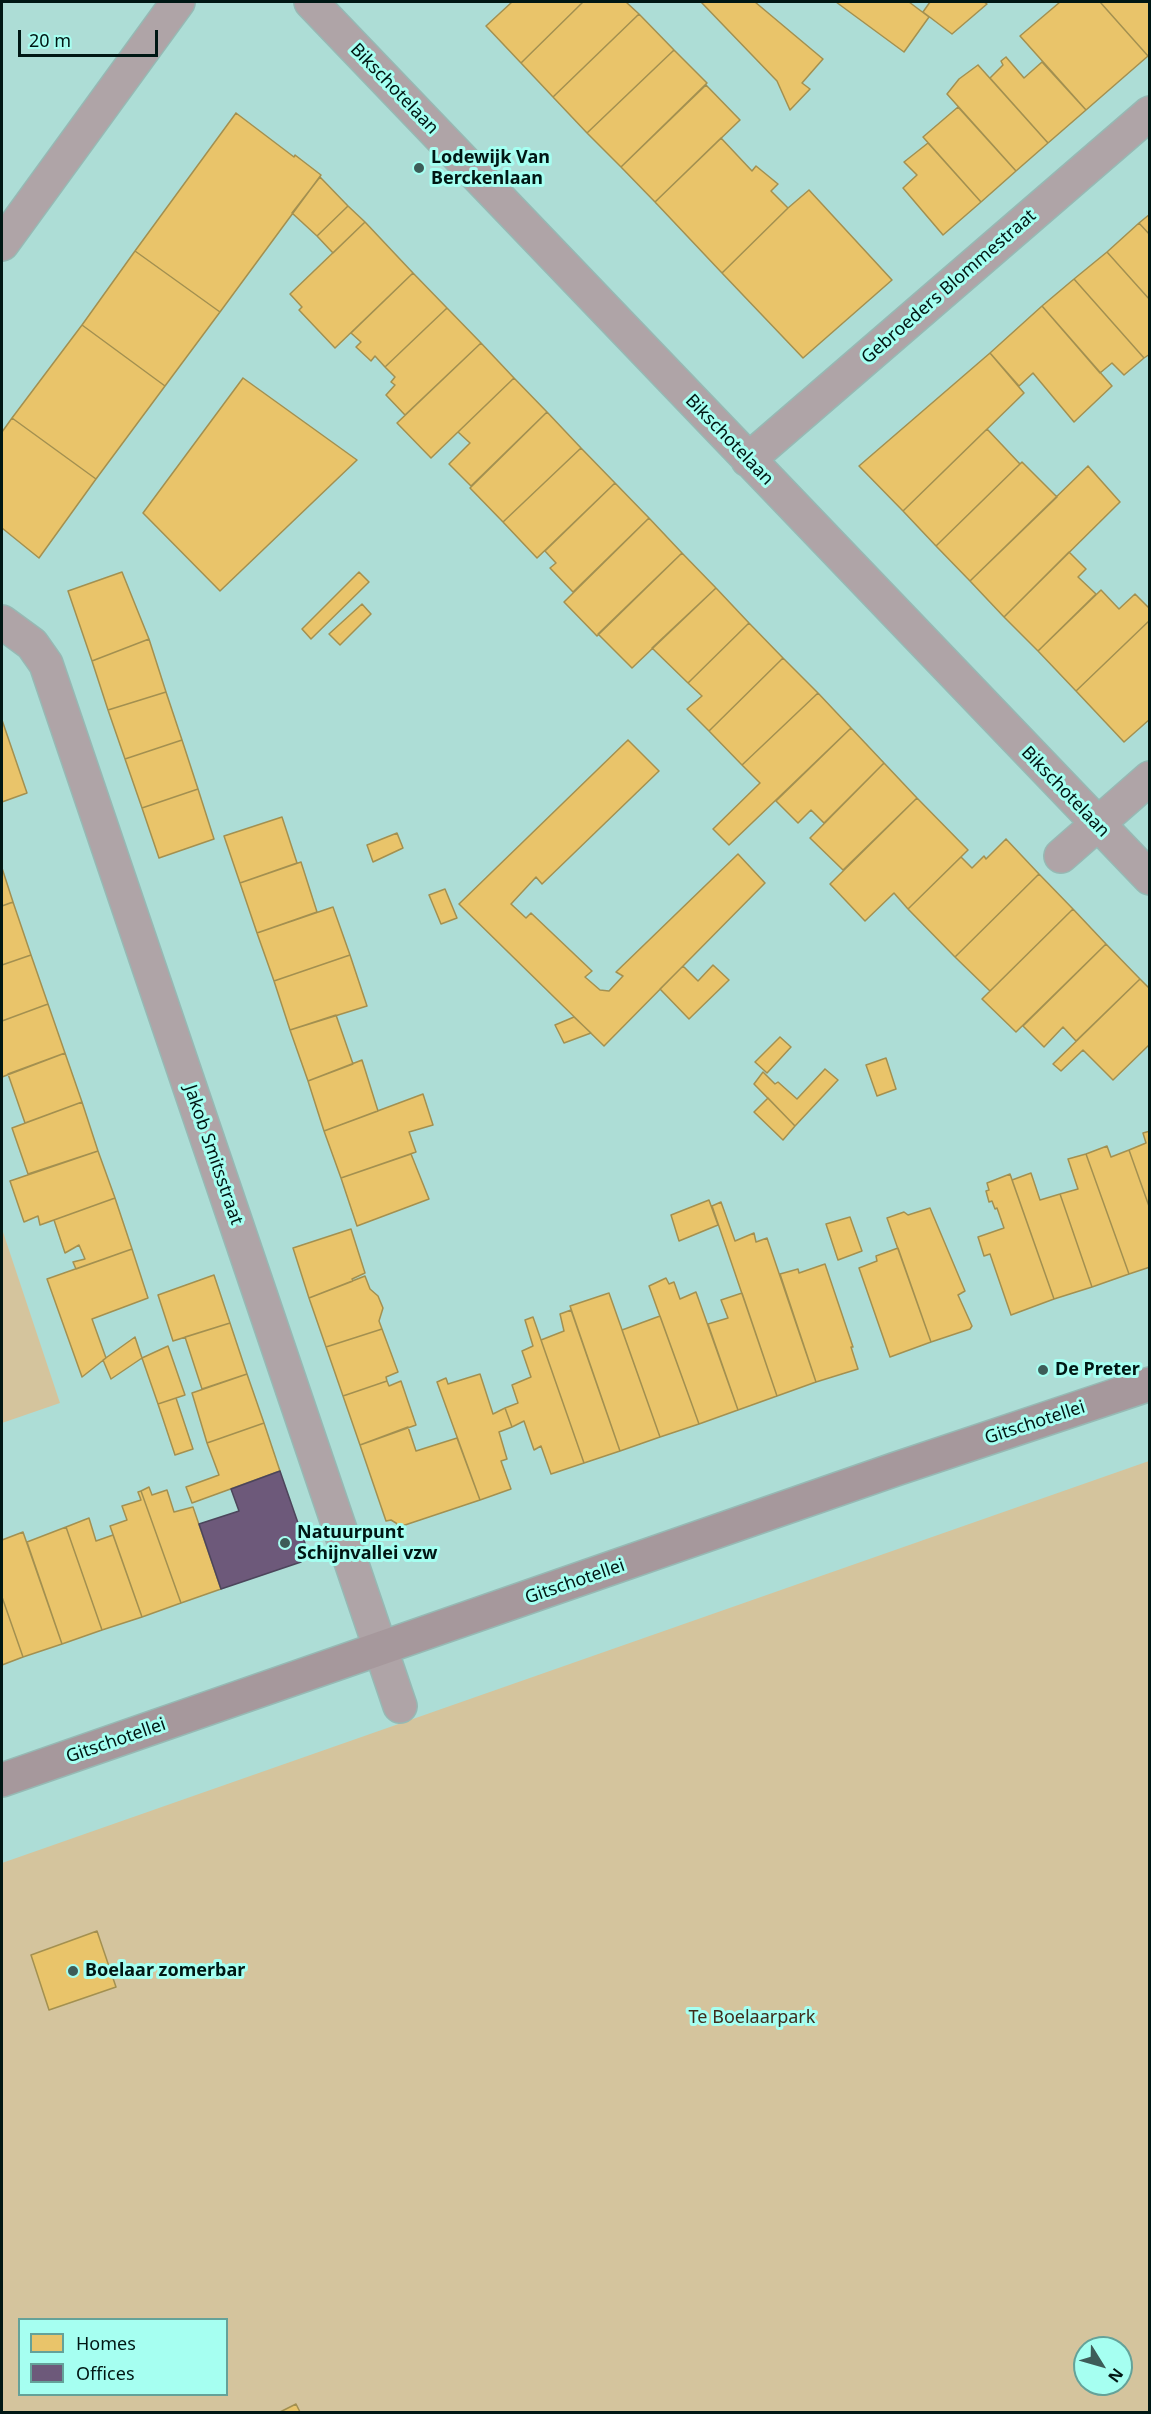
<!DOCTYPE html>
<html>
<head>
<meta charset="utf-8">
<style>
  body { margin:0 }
  #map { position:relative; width:1151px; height:2414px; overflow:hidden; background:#adddd6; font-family:"Noto Sans",sans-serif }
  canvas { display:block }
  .frame { position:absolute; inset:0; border:3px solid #001714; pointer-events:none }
  .legend { position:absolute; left:18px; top:2318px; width:210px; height:78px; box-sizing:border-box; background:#a6fff1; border:2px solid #64a299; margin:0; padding:8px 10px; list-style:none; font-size:18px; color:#001714 }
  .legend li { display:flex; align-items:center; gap:12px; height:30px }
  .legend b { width:30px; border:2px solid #64a299 }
  .north { position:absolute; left:1073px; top:2336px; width:60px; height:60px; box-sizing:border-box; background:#a6fff1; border:2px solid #64a299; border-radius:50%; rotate:127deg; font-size:16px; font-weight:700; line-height:24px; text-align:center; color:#001714 }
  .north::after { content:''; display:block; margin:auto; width:21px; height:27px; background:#3d5c58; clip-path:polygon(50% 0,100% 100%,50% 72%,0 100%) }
  .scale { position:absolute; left:18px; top:30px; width:140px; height:27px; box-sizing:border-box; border:3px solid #001714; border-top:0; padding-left:8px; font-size:18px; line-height:21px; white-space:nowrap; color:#001714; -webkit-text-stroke:4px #a6fff1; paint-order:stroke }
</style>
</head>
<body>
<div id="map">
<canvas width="1151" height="2414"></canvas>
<div class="frame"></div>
<ul class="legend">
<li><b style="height:16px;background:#e9c46a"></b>Homes</li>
<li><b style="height:16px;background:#6d597a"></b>Offices</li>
</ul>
<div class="north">N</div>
<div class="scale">20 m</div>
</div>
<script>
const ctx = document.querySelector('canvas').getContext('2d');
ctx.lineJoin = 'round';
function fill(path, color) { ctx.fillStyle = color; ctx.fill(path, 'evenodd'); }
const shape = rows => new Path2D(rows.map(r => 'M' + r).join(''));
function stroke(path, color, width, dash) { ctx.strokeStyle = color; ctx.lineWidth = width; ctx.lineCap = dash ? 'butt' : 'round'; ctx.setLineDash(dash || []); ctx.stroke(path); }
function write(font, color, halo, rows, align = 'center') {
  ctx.font = font + ' "Noto Sans",sans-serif'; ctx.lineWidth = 6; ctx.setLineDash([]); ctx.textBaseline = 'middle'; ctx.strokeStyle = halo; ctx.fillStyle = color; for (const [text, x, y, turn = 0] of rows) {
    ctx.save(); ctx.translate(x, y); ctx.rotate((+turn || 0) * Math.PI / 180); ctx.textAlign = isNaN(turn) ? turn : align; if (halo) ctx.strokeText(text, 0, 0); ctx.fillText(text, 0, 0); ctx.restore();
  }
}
fill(shape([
  [2,1229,60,1403,2,1423],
  [1149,1461,1149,2412,2,2412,2,1863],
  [20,2320,226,2320,226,2394,20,2394],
  [1085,2348,1121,2348,1121,2384,1085,2384]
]), '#d4c49d');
const homes = shape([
  [512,2,583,2,521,63,486,26,512,2],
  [583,2,626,2,639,14,553,97,521,63,583,2],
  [701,2,755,2,823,59,802,83,810,89,790,110,777,81,701,2],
  [836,2,909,2,929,17,904,52,836,2],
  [930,2,984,2,987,4,952,34,923,12,930,2],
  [1060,2,1100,2,1148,56,1086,110,1020,36,1060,2],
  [1100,2,1150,2,1150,54,1148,56,1100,2],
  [639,14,674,50,587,133,553,97,639,14],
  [674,50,707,83,621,167,587,133,674,50],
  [1006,57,1024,78,1042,62,1086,110,1048,143,990,78,1003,65,1001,61,1006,57],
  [978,65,1048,143,1016,171,947,94,959,79,978,65],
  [706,85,740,120,655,202,621,167,706,85],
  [958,107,1016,171,981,202,923,137,958,107],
  [236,113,294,157,295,155,321,175,220,312,135,251,236,113],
  [721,138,752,171,756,166,778,184,771,191,788,208,722,273,655,202,721,138],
  [928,143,981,202,943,235,903,188,917,175,904,162,928,143],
  [320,177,348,206,317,236,292,213,320,177],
  [809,190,892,280,803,358,722,273,788,208,809,190],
  [348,206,365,222,333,253,317,236,348,206],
  [1150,214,1150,235,1139,223,1150,214],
  [365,222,413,273,335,348,299,310,302,307,290,294,365,222],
  [1139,223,1150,235,1150,300,1107,252,1139,223],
  [135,251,220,312,165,386,82,325,135,251],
  [1107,252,1150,300,1150,354,1144,358,1074,279,1107,252],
  [413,273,447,308,385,367,375,356,371,361,356,347,361,342,351,333,413,273],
  [1074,279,1144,358,1124,375,1112,363,1100,373,1042,306,1074,279],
  [1042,306,1112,386,1074,422,1033,373,1019,386,990,353,1042,306],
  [447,308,481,343,405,415,386,395,395,385,391,382,395,377,385,367,447,308],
  [82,325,165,386,96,479,12,418,82,325],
  [481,343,514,378,431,458,397,423,481,343],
  [990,353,1024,393,903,511,859,466,990,353],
  [243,378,357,460,220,591,143,513,243,378],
  [514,378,547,412,471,486,449,464,470,443,458,432,514,378],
  [547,412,581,448,503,522,470,488,547,412],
  [12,418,96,479,39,558,2,528,2,432,12,418],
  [987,429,1020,464,936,546,903,511,987,429],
  [581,448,615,483,537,558,503,522,581,448],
  [1022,462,1057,497,970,581,936,546,1022,462],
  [1088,466,1120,502,1004,617,970,581,1088,466],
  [615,483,649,518,573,592,550,568,556,563,545,551,615,483],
  [649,518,682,553,597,636,564,602,649,518],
  [1069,552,1086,569,1078,577,1096,594,1038,651,1004,617,1069,552],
  [682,553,716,588,632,668,598,634,682,553],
  [122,572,149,639,92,661,68,591,122,572],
  [359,572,369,582,311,639,302,629,359,572],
  [716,588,749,623,688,683,652,648,716,588],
  [1101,590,1119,609,1135,594,1150,609,1150,620,1076,691,1038,651,1101,590],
  [362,604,371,614,340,645,329,634,362,604],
  [1150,620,1150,719,1124,742,1076,691,1150,620],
  [749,623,783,658,709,731,687,709,702,696,688,683,749,623],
  [149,639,166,692,108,710,92,661,149,639],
  [783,658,818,693,742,765,709,731,783,658],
  [166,692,182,740,125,759,108,710,166,692],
  [818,693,851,728,729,845,713,829,760,783,742,765,818,693],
  [2,720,27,793,2,802,2,720],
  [851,728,884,763,824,823,811,810,798,823,776,801,851,728],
  [182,740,198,789,142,808,125,759,182,740],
  [628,740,659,771,542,884,536,877,511,904,526,918,531,913,592,971,585,977,600,990,609,991,623,976,616,972,738,854,765,883,604,1046,459,904,628,740],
  [884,763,917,798,843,870,810,838,884,763],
  [198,789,214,839,159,858,142,808,198,789],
  [917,798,968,850,908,909,894,893,865,921,830,884,917,798],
  [282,817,297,863,240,883,224,836,282,817],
  [397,833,403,848,373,862,367,845,397,833],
  [1006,839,1039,874,955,957,908,909,961,857,972,868,984,856,986,859,1006,839],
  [301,862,317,912,257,933,240,883,301,862],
  [2,868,13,902,2,906,2,868],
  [1039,874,1073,909,990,991,955,957,1039,874],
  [445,889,457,918,441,924,429,895,445,889],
  [13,902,31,955,2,965,2,906,13,902],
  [333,907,350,955,274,981,257,933,333,907],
  [1073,909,1106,944,1016,1032,982,999,1073,909],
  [1106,944,1140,979,1076,1041,1063,1027,1044,1047,1023,1026,1106,944],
  [31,955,48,1004,2,1021,2,965,31,955],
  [350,955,367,1006,290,1030,274,981,350,955],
  [713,965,729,980,689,1019,660,989,683,966,698,981,713,965],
  [1140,979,1150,989,1150,1044,1113,1080,1083,1050,1061,1071,1053,1064,1140,979],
  [48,1004,65,1053,2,1077,2,1021,48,1004],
  [336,1015,353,1064,308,1081,290,1030,336,1015],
  [574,1017,591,1033,564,1043,555,1025,574,1017],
  [780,1037,791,1047,767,1073,755,1062,780,1037],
  [65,1053,82,1102,25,1123,8,1074,65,1053],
  [886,1058,896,1089,877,1096,866,1065,886,1058],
  [362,1060,378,1111,324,1131,308,1081,362,1060],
  [825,1069,838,1080,795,1126,754,1084,763,1072,775,1084,778,1082,797,1099,825,1069],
  [423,1094,433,1125,409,1132,416,1152,341,1178,324,1131,423,1094],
  [768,1098,795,1126,783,1140,754,1112,768,1098],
  [82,1102,98,1151,28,1174,12,1128,82,1102],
  [1150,1131,1150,1209,1129,1150,1146,1143,1143,1133,1150,1131],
  [1107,1146,1111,1157,1129,1150,1150,1209,1150,1267,1129,1274,1086,1154,1107,1146],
  [98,1151,115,1198,40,1225,38,1216,24,1222,10,1181,98,1151],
  [411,1154,429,1199,357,1226,341,1178,411,1154],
  [1086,1154,1129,1274,1092,1287,1060,1194,1078,1189,1068,1159,1086,1154],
  [1031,1173,1040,1200,1060,1194,1092,1287,1054,1299,1012,1180,1031,1173],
  [1010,1174,1054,1299,1011,1315,990,1254,984,1256,978,1237,1004,1228,997,1208,995,1209,992,1201,989,1202,986,1191,989,1190,987,1183,1010,1174],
  [115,1198,132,1249,76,1269,73,1262,85,1259,79,1245,65,1253,54,1220,115,1198],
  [709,1200,718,1225,679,1241,671,1215,709,1200],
  [721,1202,735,1241,754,1233,756,1242,767,1238,816,1382,777,1396,712,1206,721,1202],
  [930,1208,965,1291,958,1295,972,1326,970,1329,931,1342,887,1218,904,1212,908,1215,930,1208],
  [850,1217,862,1251,838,1260,826,1224,850,1217],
  [351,1229,365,1273,352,1279,353,1281,309,1298,293,1248,351,1229],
  [898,1248,931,1342,890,1357,859,1268,877,1261,876,1256,898,1248],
  [132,1249,148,1298,92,1319,106,1358,82,1377,47,1279,132,1249],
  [825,1264,853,1347,851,1347,858,1369,816,1382,780,1274,798,1269,799,1273,825,1264],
  [214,1275,230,1323,173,1341,158,1295,214,1275],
  [365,1276,370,1289,378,1296,383,1308,379,1321,382,1329,326,1347,309,1298,365,1276],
  [666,1278,669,1284,674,1282,680,1299,696,1292,738,1410,699,1424,649,1286,666,1278],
  [609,1293,660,1437,620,1451,570,1306,609,1293],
  [742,1293,777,1396,738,1410,708,1324,728,1318,721,1300,742,1293],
  [571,1310,620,1451,584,1463,541,1340,564,1331,560,1314,571,1310],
  [660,1316,699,1424,660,1437,622,1330,660,1316],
  [533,1317,584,1463,551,1474,541,1446,534,1450,524,1421,512,1427,505,1408,518,1403,512,1385,531,1377,522,1351,533,1346,525,1320,533,1317],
  [230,1323,247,1374,202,1389,185,1337,230,1323],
  [382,1329,398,1372,386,1377,387,1381,343,1396,326,1347,382,1329],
  [135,1337,142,1358,111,1379,103,1360,135,1337],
  [168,1346,185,1395,158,1404,142,1358,168,1346],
  [247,1374,264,1423,207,1443,192,1393,247,1374],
  [480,1374,493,1414,505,1408,512,1427,499,1432,507,1459,501,1461,511,1489,480,1500,437,1382,446,1378,448,1384,480,1374],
  [387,1381,389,1386,401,1381,416,1425,360,1445,343,1396,387,1381],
  [176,1398,193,1449,175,1455,158,1404,176,1398],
  [264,1423,280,1471,192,1503,186,1487,219,1475,207,1443,264,1423],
  [408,1427,416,1451,457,1438,480,1500,399,1527,396,1523,391,1520,386,1521,360,1445,408,1427],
  [149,1487,152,1495,167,1490,174,1512,193,1507,221,1589,181,1603,141,1491,149,1487],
  [141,1491,181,1603,142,1617,110,1526,127,1520,122,1506,141,1500,138,1492,141,1491],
  [89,1518,96,1541,113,1535,142,1617,102,1630,66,1527,89,1518],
  [66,1527,102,1630,62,1644,27,1542,66,1527],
  [23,1532,62,1644,23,1657,2,1597,2,1540,23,1532],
  [2,1597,23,1657,2,1665,2,1597],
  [97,1931,116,1987,49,2010,31,1955,97,1931],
  [296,2404,300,2412,280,2412,296,2404]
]);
fill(homes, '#e9c46a');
stroke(homes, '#a39050', 1.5);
const offices = shape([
  [280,1471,307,1549,302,1550,300,1556,301,1562,221,1589,199,1524,239,1511,231,1489,280,1471]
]);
fill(offices, '#6d597a');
stroke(offices, '#4c455b', 1.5);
const street = shape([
  [311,2,1150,878],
  [2,244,178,2],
  [748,460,1150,113],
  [2,622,32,644,46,664,400,1706],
  [1061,856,1150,778]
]);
const secondary = shape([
  [2,1780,896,1469,1150,1384]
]);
stroke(street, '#96b9b4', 36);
stroke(secondary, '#96b9b4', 36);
stroke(street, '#afa4a7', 33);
stroke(secondary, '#a6989c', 33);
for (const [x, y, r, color] of [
  [419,168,6,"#3d5c58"],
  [1043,1370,6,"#3d5c58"],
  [285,1543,6,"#3d5c58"],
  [73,1971,6,"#3d5c58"]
]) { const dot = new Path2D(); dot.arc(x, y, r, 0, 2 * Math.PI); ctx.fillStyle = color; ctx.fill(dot); stroke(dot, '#a6fff1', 2); }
write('18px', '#001714', '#a6fff1', [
  ["Bikschotelaan",394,89,46],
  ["Gebroeders Blommestraat",949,287,-41],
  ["Bikschotelaan",729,440,46],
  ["Bikschotelaan",1065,792,46],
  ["Jakob Smitsstraat",213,1155,71],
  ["Gitschotellei",1035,1423,-18],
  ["Gitschotellei",575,1582,-19],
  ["Gitschotellei",116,1741,-19]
]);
write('bold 18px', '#001714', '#a6fff1', [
  ["Lodewijk Van",431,158],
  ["Berckenlaan",431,179],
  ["De Preter",1055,1370],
  ["Natuurpunt",297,1533],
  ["Schijnvallei vzw",297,1554],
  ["Boelaar zomerbar",85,1971]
], 'left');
write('18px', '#3e2b1a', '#a6fff1', [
  ["Te Boelaarpark",752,2018]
]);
</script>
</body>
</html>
